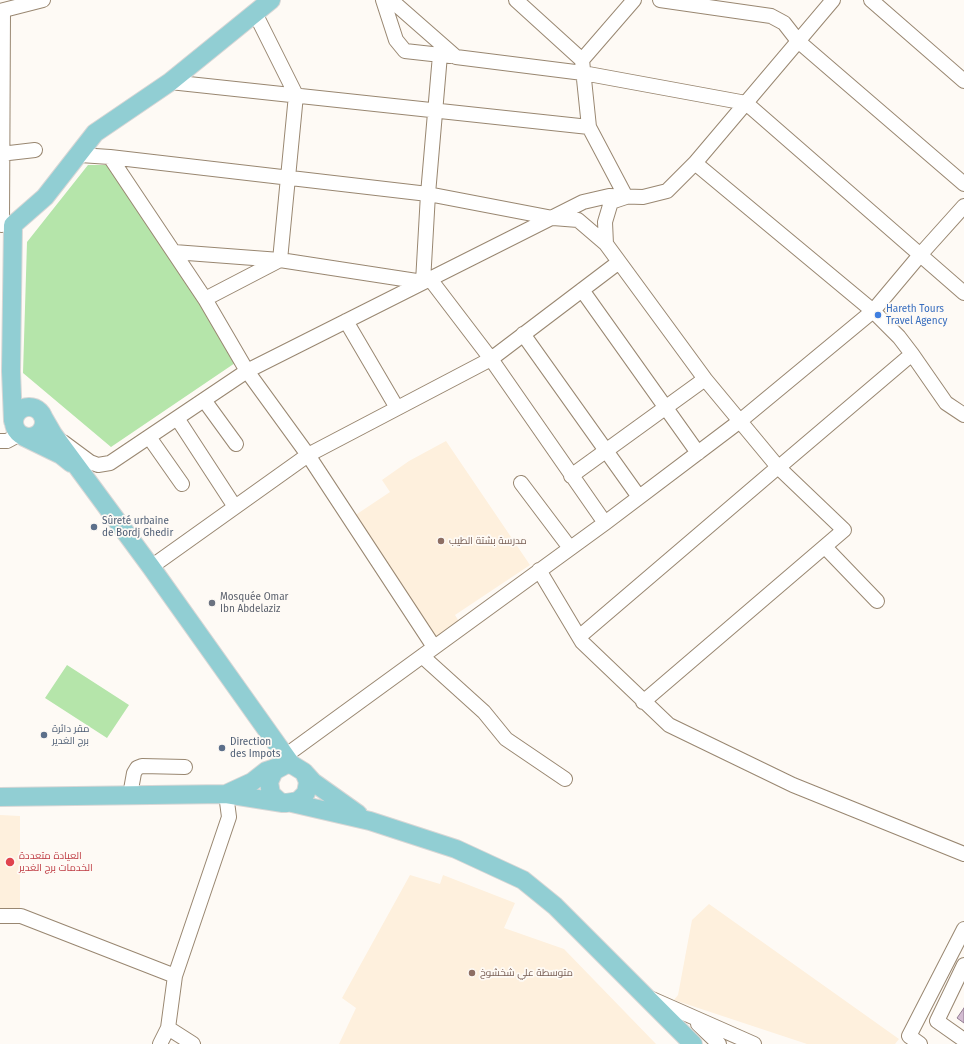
<!DOCTYPE html>
<html>
<head>
<meta charset="utf-8">
<style>
  body { margin:0 }
  canvas { display:block; background:#fefaf5 }
</style>
</head>
<body>
<canvas width="964" height="1044"></canvas>
<script>
const ctx = document.querySelector('canvas').getContext('2d');
ctx.lineJoin = 'round';
function fill(path, color) { ctx.fillStyle = color; ctx.fill(path, 'evenodd'); }
const shape = rows => new Path2D(rows.map(r => 'M' + r).join(''));
function stroke(path, color, width, dash) { ctx.strokeStyle = color; ctx.lineWidth = width; ctx.lineCap = dash ? 'butt' : 'round'; ctx.setLineDash(dash || []); ctx.stroke(path); }
function write(font, color, halo, rows, align = 'center') {
  ctx.font = font + ' "Fira Sans",Cairo,sans-serif'; ctx.lineWidth = 3.5; ctx.setLineDash([]); ctx.textBaseline = 'middle'; ctx.strokeStyle = halo; ctx.fillStyle = color; for (const [text, x, y, turn = 0] of rows) {
    ctx.save(); ctx.translate(x, y); ctx.rotate((+turn || 0) * Math.PI / 180); ctx.textAlign = isNaN(turn) ? turn : align; if (halo) ctx.strokeText(text, 0, 0); ctx.fillText(text, 0, 0); ctx.restore();
  }
}
fill(shape([
  [446,441,530,565,455,615,460,623,436,638,351,518,390,492,382,480,409,461],
  [0,815,20,816,20,914,0,910],
  [410,875,440,884,443,875,515,903,504,928,564,949,656,1044,339,1044,356,1008,342,998],
  [709,904,899,1039,895,1044,807,1044,674,1000,678,995,692,920]
]), '#fef0dd');
fill(shape([
  [88,165,108,165,238,361,111,447,23,373,27,242],
  [67,665,129,705,107,738,45,698]
]), '#b5e5aa');
const building = shape([
  [964,1008,964,1023,957,1018,964,1008]
]);
fill(building, '#d3bcd2');
stroke(building, '#927d92', 1);
const minor = shape([
  [383,0,396,40,405,51,450,56],
  [391,0,456,57,583,73,746,103,964,293],
  [516,0,582,60,589,127,626,197,611,202,605,222,606,244],
  [660,0,771,16,784,23,798,41,964,184],
  [871,0,964,81],
  [0,11,43,0],
  [582,60,634,0],
  [170,82,589,127],
  [0,154,35,150],
  [80,155,110,157,428,194,553,218,578,220,606,244,705,379,778,467,844,530,643,702],
  [110,157,205,299,247,371,308,455,434,647],
  [695,163,873,311,899,337,912,354,946,403,964,415],
  [2,225,3,11],
  [174,252,280,260,423,282,428,194,440,55],
  [430,279,491,359,605,523],
  [582,290,698,453],
  [205,299,280,260,296,95,255,13],
  [346,321,397,408],
  [523,334,639,497],
  [204,400,236,444],
  [177,418,235,507],
  [149,437,182,484],
  [0,441,7,441,20,434],
  [63,442,90,462,98,465,110,463,247,371,583,202,609,196,643,197,667,191,695,163,833,0],
  [779,467,912,354],
  [571,476,705,379],
  [521,483,570,548],
  [825,547,877,601],
  [151,567,308,455,491,359,619,262],
  [539,570,582,642,669,725,793,785,964,854],
  [579,637,778,467],
  [422,656,484,712,506,739,565,779],
  [285,756,605,523,740,421,873,311,920,255,964,206],
  [130,795,134,773,137,768,142,766,185,767],
  [0,916,21,916,175,976],
  [964,965,937,1021,964,1040],
  [652,999,754,1044],
  [698,1024,719,1044],
  [168,1028,193,1044],
  [160,1044,168,1028,175,976,229,817,226,794],
  [920,1044,909,1036,964,929]
]);
const major = shape([
  '14 422a15 15 0 1 1 30 0a15 15 0 1 1-30 0Z',
  [42,415,53,434,151,567,291,764,304,772,308,782,306,793,298,801,286,803,280,802,271,794,269,782,274,771,285,765,291,764],
  [13,421,11,371,13,225,45,197,95,133,170,82,271,0],
  [24,437,61,455,71,463],
  [304,772,313,782,358,814],
  [226,794,252,782,266,771,278,767],
  [0,797,226,794,283,803],
  [292,803,370,821,456,849,523,880,555,906,693,1044]
]);
stroke(minor, '#998771', 16);
stroke(major, '#d8d7d6', 20);
stroke(minor, '#fff', 14);
stroke(major, '#91ced3', 18);
for (const [x, y, r, color] of [
  [878,315,4,"#3f7fe0"],
  [94,527,4,"#5c6f8a"],
  [441,541,4,"#8d6e63"],
  [212,603,4,"#6b7280"],
  [44,735,4,"#5c6f8a"],
  [222,748,4,"#5c6f8a"],
  [10,862,5,"#e0444e"],
  [472,973,4,"#8d6e63"]
]) { const dot = new Path2D(); dot.arc(x, y, r, 0, 2 * Math.PI); ctx.fillStyle = color; ctx.fill(dot); stroke(dot, '#fefaf5', 1.5); }
write('10px', '#366cbe', '#fefaf5', [
  ["Hareth Tours",886,309],
  ["Travel Agency",886,321]
], 'left');
write('10px', '#4e5e75', '#fefaf5', [
  ["Sûreté urbaine",102,521],
  ["de Bordj Ghedir",102,533],
  ["مقر دائرة",52,729],
  ["برج الغدير",52,741],
  ["Direction",230,742],
  ["des Impots",230,754]
], 'left');
write('10px', '#785e54', '#fefaf5', [
  ["مدرسة بشتة الطيب",449,541],
  ["متوسطة علي شخشوخ",480,973]
], 'left');
write('10px', '#5b616d', '#fefaf5', [
  ["Mosquée Omar",220,597],
  ["Ibn Abdelaziz",220,609]
], 'left');
write('10px', '#be3a42', '#fefaf5', [
  ["العيادة متعددة",19,856],
  ["الخدمات برج الغدير",19,868]
], 'left');
</script>
</body>
</html>
